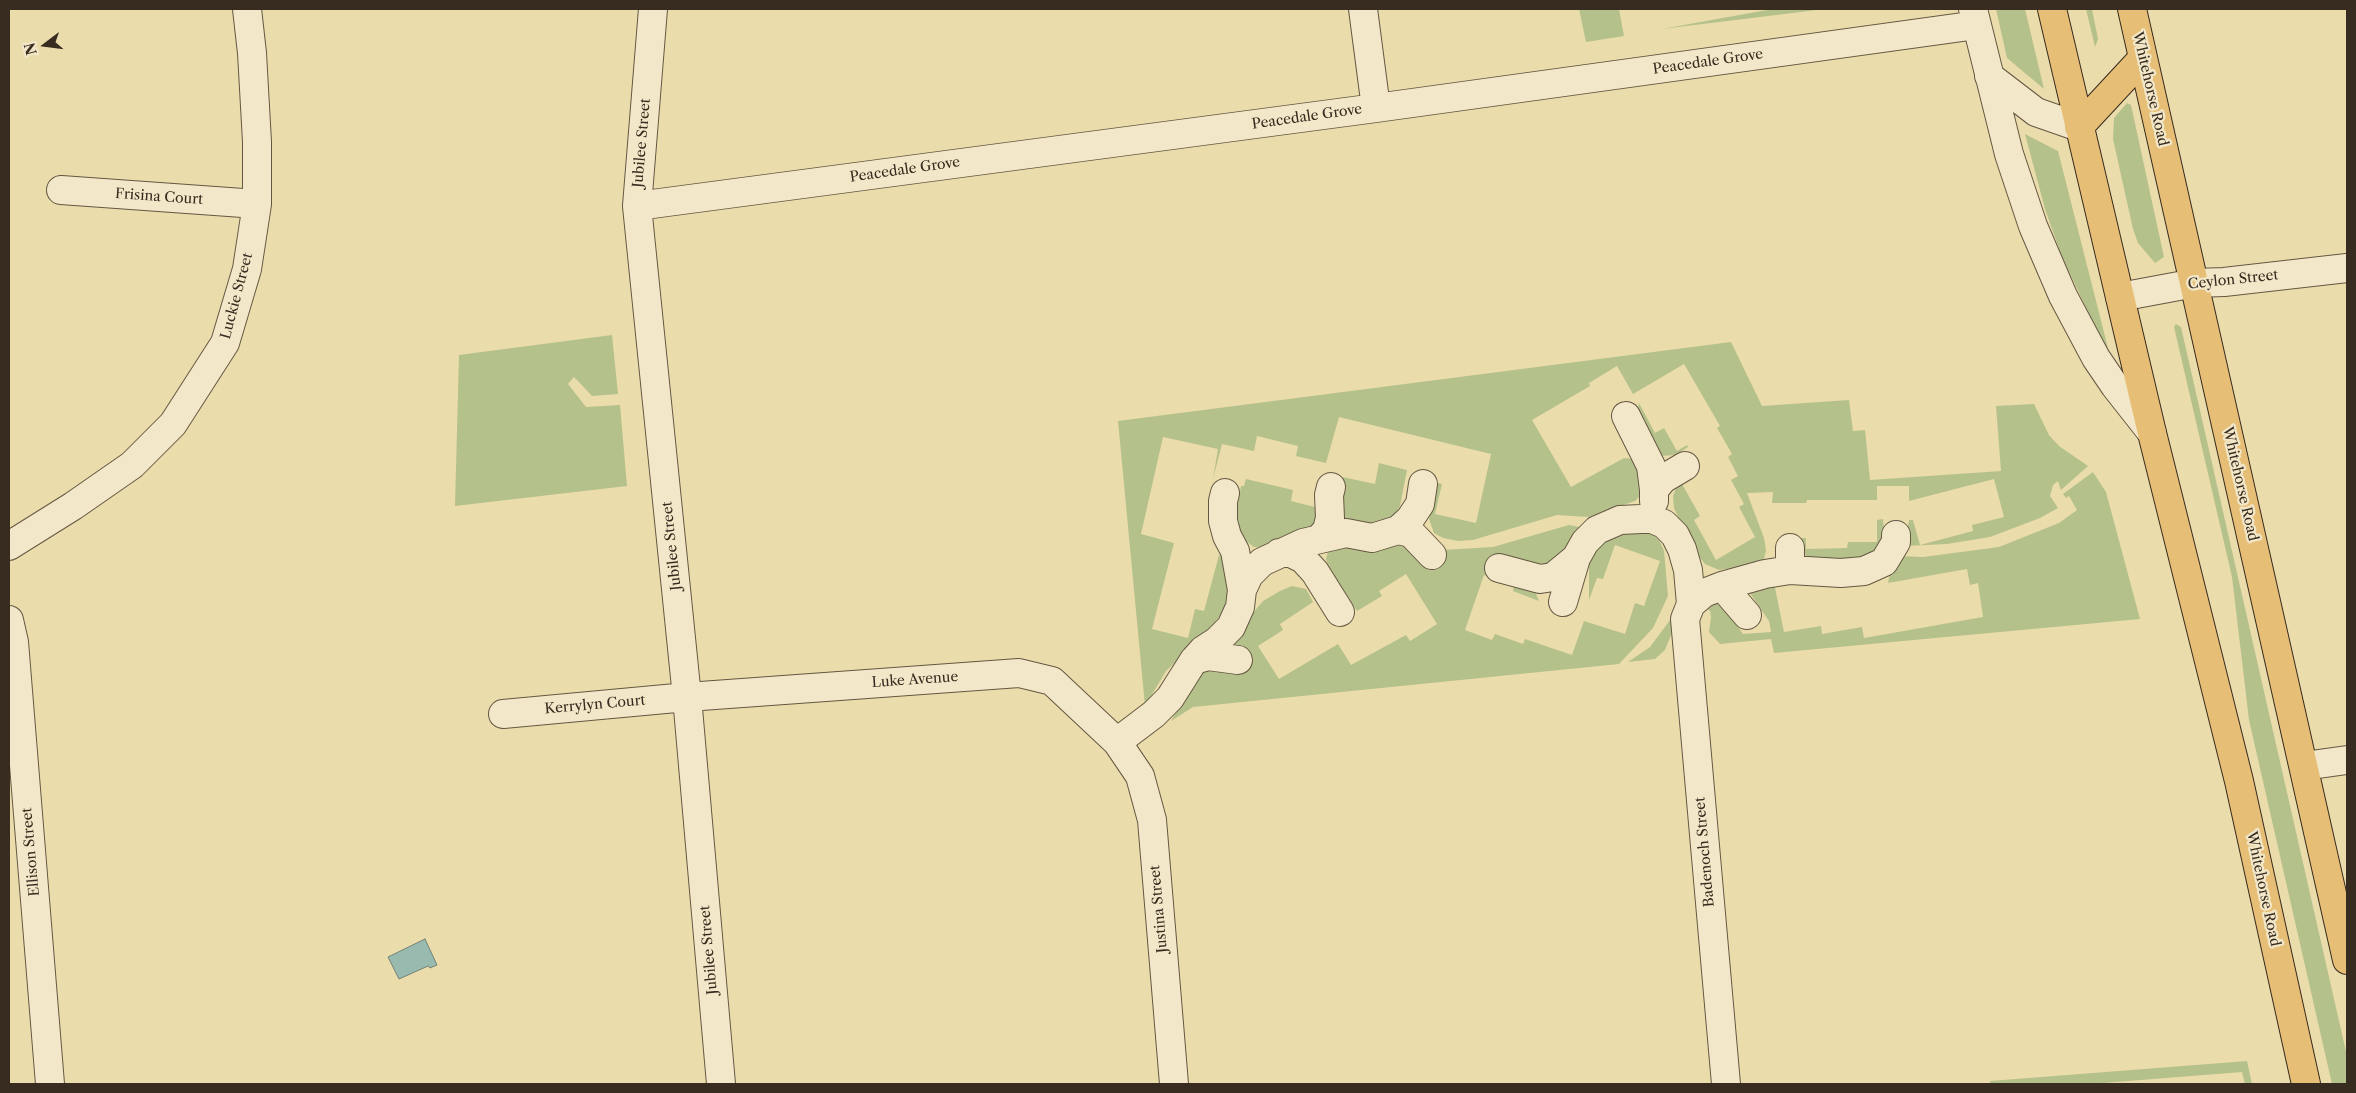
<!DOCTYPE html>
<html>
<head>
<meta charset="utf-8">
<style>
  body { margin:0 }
  #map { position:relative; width:2356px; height:1093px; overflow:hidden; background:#ebdcac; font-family:"Libre Caslon Text",serif }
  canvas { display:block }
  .frame { position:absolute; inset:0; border:10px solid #382b1f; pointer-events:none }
  .north { position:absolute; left:20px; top:20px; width:50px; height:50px; -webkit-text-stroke:4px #f2e8c9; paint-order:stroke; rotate:255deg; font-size:14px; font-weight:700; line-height:20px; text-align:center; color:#382b1f }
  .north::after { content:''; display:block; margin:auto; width:18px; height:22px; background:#382b1f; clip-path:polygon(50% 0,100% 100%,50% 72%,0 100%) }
</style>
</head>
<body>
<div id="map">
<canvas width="2356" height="1093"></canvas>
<div class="frame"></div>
<div class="north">N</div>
</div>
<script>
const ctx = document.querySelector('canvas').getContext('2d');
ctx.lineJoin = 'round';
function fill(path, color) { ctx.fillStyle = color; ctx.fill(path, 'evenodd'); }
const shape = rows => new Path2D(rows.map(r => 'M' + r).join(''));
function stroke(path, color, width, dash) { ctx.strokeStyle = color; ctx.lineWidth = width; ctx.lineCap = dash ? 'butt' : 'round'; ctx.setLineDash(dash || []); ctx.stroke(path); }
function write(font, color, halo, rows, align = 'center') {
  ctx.font = font + ' "Libre Caslon Text",serif'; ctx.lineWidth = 4.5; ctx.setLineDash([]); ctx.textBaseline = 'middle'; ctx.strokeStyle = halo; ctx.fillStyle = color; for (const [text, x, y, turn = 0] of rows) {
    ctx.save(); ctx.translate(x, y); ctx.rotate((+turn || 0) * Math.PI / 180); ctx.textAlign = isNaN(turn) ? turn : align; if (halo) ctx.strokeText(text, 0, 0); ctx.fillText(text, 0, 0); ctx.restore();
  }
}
fill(shape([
  [1579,9,1619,9,1624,36,1586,42],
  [1767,9,1825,9,1662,29,1767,10],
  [1996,9,2025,9,2044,89,2007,58],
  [2086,9,2092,9,2098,39,2095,47],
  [2127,103,2131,105,2164,257,2155,263,2138,243,2133,229,2113,139,2114,118],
  [2025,134,2058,151,2111,360,2062,257,2045,209],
  [2176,324,2181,327,2347,1056,2347,1084,2332,1084,2249,720,2232,577,2174,327],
  [612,335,618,394,592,396,574,377,568,384,586,407,620,405,627,486,455,506,459,355],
  [1731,342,1762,406,1849,400,1853,431,1865,430,1870,480,2001,471,1996,406,2034,404,2049,435,2059,446,2088,466,2061,490,2058,481,2053,485,2050,496,2058,508,2040,518,1990,537,1947,544,1905,546,1909,520,1913,520,1920,545,1973,531,1972,525,2004,517,1994,479,1909,501,1909,486,1877,486,1877,500,1807,500,1806,503,1772,503,1773,492,1747,493,1764,538,1766,550,1764,559,1760,564,1719,570,1705,564,1693,549,1674,508,1673,496,1676,488,1682,484,1700,516,1694,520,1716,560,1755,537,1739,507,1744,504,1731,480,1738,476,1728,457,1732,454,1717,428,1720,426,1684,364,1633,394,1617,366,1589,383,1590,386,1532,420,1571,487,1624,458,1634,459,1641,466,1643,493,1635,501,1589,517,1557,515,1473,540,1458,541,1443,538,1434,533,1429,519,1438,483,1442,484,1435,514,1476,523,1491,454,1339,417,1326,463,1296,456,1298,446,1257,436,1254,451,1222,444,1213,479,1218,449,1163,437,1141,534,1174,543,1152,629,1188,638,1195,609,1204,611,1219,555,1224,557,1234,588,1223,612,1210,629,1166,671,1145,706,1118,421],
  [1639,403,1655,433,1664,428,1677,451,1687,445,1688,447,1676,455,1659,456,1637,415],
  [1379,463,1407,470,1400,506,1395,515,1385,523,1372,527,1347,520,1338,510,1338,476,1375,484],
  [2093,472,2106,492,2140,619,1774,653,1771,639,1720,644,1709,632,1711,617,1710,611,1705,607,1717,601,1723,605,1743,634,1771,632,1769,621,1748,590,1774,583,1784,632,1821,626,1822,634,1862,627,1864,638,1983,617,1978,583,1970,585,1967,569,1888,583,1890,573,1900,556,1923,557,1999,547,2059,523,2077,510,2069,496,2066,498,2063,494],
  [1246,479,1293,490,1291,501,1323,509,1313,528,1266,548,1254,547,1246,541,1240,533,1237,510,1241,486,1244,486],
  [1883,519,1884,533,1882,542,1878,549,1861,562,1808,558,1803,552,1801,538,1806,538,1806,549,1847,548,1848,542,1877,542,1877,520],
  [1569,525,1585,528,1557,566,1523,567,1490,556,1486,569,1533,587,1539,601,1513,591,1514,586,1484,575,1465,630,1492,640,1495,634,1523,644,1525,639,1572,655,1584,621,1625,634,1635,603,1644,606,1660,561,1615,545,1603,579,1597,578,1589,600,1589,566,1593,552,1609,534,1651,532,1660,542,1664,551,1668,596,1653,628,1619,664,1193,707,1171,721,1199,672,1229,648,1246,621,1263,601,1280,591,1292,586,1306,589,1313,602,1280,624,1283,630,1258,646,1279,679,1338,644,1351,665,1406,635,1410,641,1437,624,1406,574,1379,591,1382,596,1357,611,1329,567,1326,559,1329,547,1396,543,1409,545,1429,568,1435,568,1438,565,1442,550,1493,547],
  [1673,616,1671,635,1665,650,1655,659,1628,662,1650,647],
  [2247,1061,2252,1084,2245,1084,2242,1072,2090,1084,1990,1084,1990,1081]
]), '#b5c18b');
const water = shape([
  [425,939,437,965,430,968,428,966,399,979,388,957,425,939]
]);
fill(water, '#99baae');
stroke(water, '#728175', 1);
const minor = shape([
  [653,9,637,206,687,697,721,1084],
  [1363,9,1376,108],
  [1973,9,2009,154,2033,226,2063,296,2096,358,2115,386,2152,433],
  [1989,76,2036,112,2079,127],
  [61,190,257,204],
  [637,206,1376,108,1977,25],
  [2120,297,2195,283,2224,282,2347,268],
  [1626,416,1651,466,1654,490],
  [1654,501,1654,490,1663,479,1685,466],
  [1398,530,1411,533,1432,555],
  [1319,539,1327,530,1330,518,1329,495,1331,487],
  [9,546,73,506,132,465,173,424,225,343,247,269,257,204,257,142,252,53,247,9],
  [1279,553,1291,553,1303,559,1315,572,1340,612],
  [1499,568,1540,579,1553,577,1576,558],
  [1790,570,1790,548],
  [1722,586,1747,615],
  [1242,590,1249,575,1262,562,1303,543,1346,533,1372,538,1398,530,1410,519,1420,504,1423,484],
  [1563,602,1576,558,1585,542,1597,530,1620,520,1641,519,1652,519,1664,524,1675,535,1682,549,1688,570,1691,604],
  [9,620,14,642,50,1084],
  [1194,660,1208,656,1238,660],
  [503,714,687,697,1019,673,1052,681,1117,742,1140,776,1152,820,1174,1084],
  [1117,742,1154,714,1170,698,1194,660,1203,650,1217,641,1231,627,1240,607,1242,590,1235,551,1227,536,1223,521,1223,501,1225,493],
  [2304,766,2347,760],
  [1726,1084,1685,619,1691,604,1704,593,1722,586,1765,574,1790,570,1841,573,1864,571,1884,562,1896,542,1896,535]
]);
const major = shape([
  [2052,9,2152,433,2239,781,2306,1084],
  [2132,9,2347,960],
  [2079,127,2143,58]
]);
stroke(minor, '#655742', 30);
stroke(major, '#382b1f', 30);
stroke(minor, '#f2e8c9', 28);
stroke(major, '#e6be76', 28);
write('14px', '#382b1f', '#f2e8c9', [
  ["Peacedale Grove",1708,62,-8],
  ["Whitehorse Road",2150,89,77],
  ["Peacedale Grove",1307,117,-8],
  ["Jubilee Street",642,143,-85],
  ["Peacedale Grove",905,170,-8],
  ["Frisina Court",159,197,4],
  ["Ceylon Street",2233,280,-6],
  ["Luckie Street",237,296,-75],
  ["Whitehorse Road",2240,484,77],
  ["Jubilee Street",672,546,-96],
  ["Luke Avenue",915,680,-4],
  ["Kerrylyn Court",595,705,-5],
  ["Ellison Street",31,852,-95],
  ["Badenoch Street",1705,852,-95],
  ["Whitehorse Road",2263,889,78],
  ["Justina Street",1159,909,-95],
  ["Jubilee Street",709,950,-95]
]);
</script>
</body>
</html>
